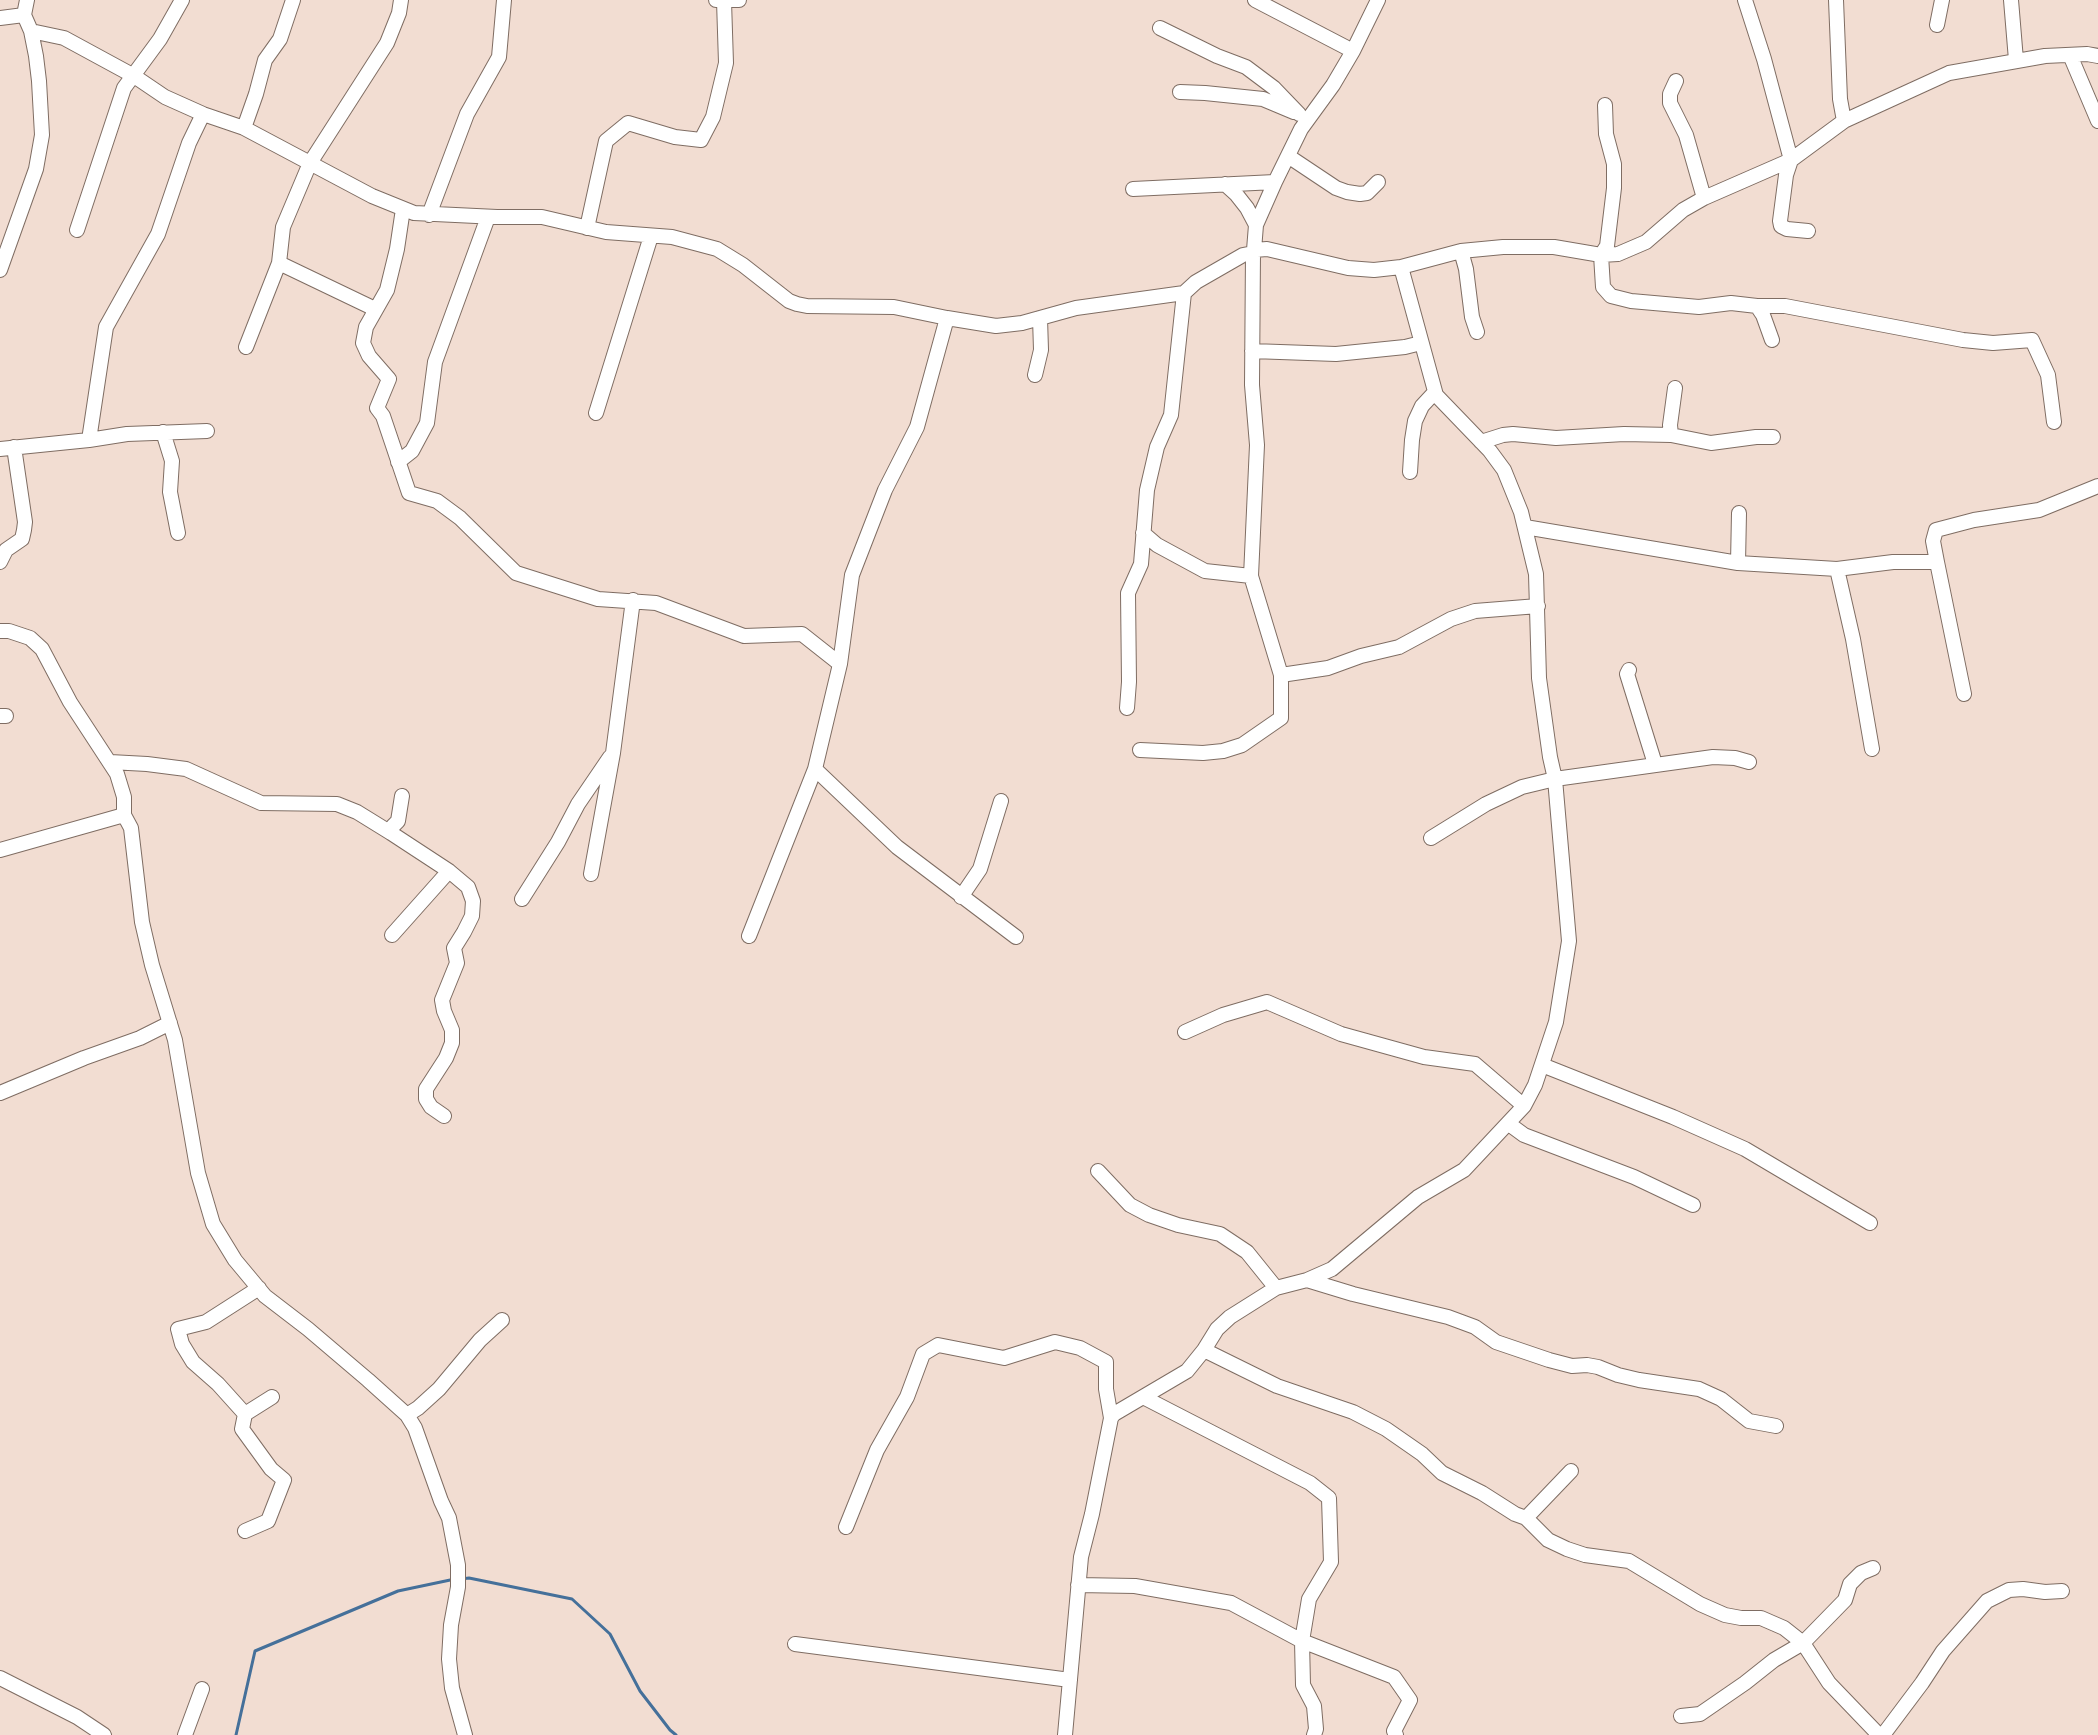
<!DOCTYPE html>
<style>
body{margin:0}
canvas{display:block;background:#f2ddd2}
</style>
<canvas width="2098" height="1735"></canvas>
<script>
const c = document.querySelector('canvas').getContext('2d');
c.lineJoin = 'round';
const shape = rows => new Path2D(rows.map(r => 'M' + r).join(''));
function trace(path, color, width, dash) { c.strokeStyle = color; c.lineWidth = width; c.lineCap = dash ? 'butt' : 'round'; c.setLineDash(dash || []); c.stroke(path); }
trace(shape([
 [461,1579,469,1578,572,1599,610,1634,640,1691,670,1730,676,1735],
 [236,1735,255,1651,398,1591,455,1579]
]), '#45709a', 3);
const minor = shape([
 [716,0,739,0],
 [1255,0,1353,51],
 [1745,0,1764,59,1791,160,1786,175,1780,221,1781,226,1787,229,1808,231],
 [1836,0,1840,99,1844,121],
 [2011,0,2016,60],
 [0,18,24,15],
 [1937,25,1942,0],
 [1160,28,1217,56,1246,67,1274,88,1299,114],
 [31,31,64,38,134,76,165,97,203,114,244,128,372,196,414,213,497,217,542,217,606,232,672,237,717,249,743,265,789,301,797,304,807,306,894,307,947,318,996,326,1022,323,1076,308,1184,293,1196,282,1243,255,1253,253,1254,250,1267,249,1348,268,1374,270,1401,267,1461,251,1503,247,1554,247,1601,255,1618,254,1646,242,1683,210,1704,198,1791,160,1844,121,1949,73,2045,56,2087,54,2098,56],
 [2070,55,2098,121],
 [1676,81,1670,94,1670,103,1686,135,1704,198],
 [1180,92,1205,93,1263,99,1294,112],
 [1605,105,1606,134,1614,164,1614,188,1607,246,1601,255,1603,287,1611,296,1631,301,1699,307,1731,303,1757,306,1763,315,1772,340],
 [244,128,256,94,265,60,280,39,293,0],
 [1288,156,1336,188,1347,192,1360,194,1367,193,1378,182],
 [1225,184,1236,194,1247,208,1256,225],
 [1133,189,1275,182],
 [403,209,397,249,387,290,366,327,363,343,369,356,389,379,377,408,383,416,409,493,437,501,460,518,516,573,598,599,656,603,744,636,802,634,840,664],
 [429,215,467,114,499,57,504,0],
 [587,228,606,141,628,123,675,137,701,140,713,117,726,63,724,1],
 [77,230,124,88,160,39,182,0],
 [1254,250,1256,225,1275,182,1301,129,1333,85,1353,51,1378,0],
 [1461,251,1466,269,1472,317,1477,332],
 [0,270,36,169,42,135,39,81,36,56,31,31,24,15,27,0],
 [1757,306,1785,306,1963,340,1993,343,2032,340,2048,375,2054,422],
 [375,309,279,263,283,227,310,163,387,43,399,13,401,0],
 [246,347,279,263],
 [1252,351,1336,354,1405,347,1421,343],
 [1035,375,1041,350,1040,318],
 [1675,388,1670,425,1671,435,1711,443,1756,437,1773,437],
 [596,413,651,236],
 [163,432,172,461,170,492,178,533],
 [89,440,106,327,158,234,189,143,203,114],
 [1481,442,1503,435,1513,434,1556,438,1624,434,1671,435],
 [0,449,89,440,127,434,207,431],
 [398,462,412,451,427,423,435,362,488,217],
 [1410,472,1412,440,1415,421,1422,406,1435,392],
 [1525,527,1738,563,1837,569,1893,562,1937,562,1964,694],
 [1143,533,1157,545,1205,571,1251,576],
 [0,562,6,550,22,539,24,530,25,522,14,447],
 [1937,562,1933,541,1936,530,1974,520,2039,510,2098,486],
 [1738,563,1739,513],
 [1837,569,1853,639,1872,749],
 [0,631,9,631,30,638,42,649,70,702,117,774,124,797,124,815,131,828,142,922,152,965,175,1040,198,1173,213,1224,235,1260,265,1296,308,1329,368,1380,407,1415,415,1428,441,1501,449,1518,458,1565,458,1587,451,1625,449,1659,452,1688,465,1735],
 [1629,670,1627,674,1655,764],
 [1281,675,1328,668,1361,656,1399,647,1451,619,1475,611,1538,606],
 [1127,708,1129,682,1128,593,1141,564,1147,490,1157,447,1171,415,1184,293],
 [0,716,6,716],
 [1140,750,1203,753,1223,751,1242,745,1281,718,1281,675,1251,576,1257,445,1252,385,1253,253],
 [110,762,147,764,186,769,261,803,337,804,357,812,391,833,393,826,398,821,402,796],
 [815,769,897,847,1016,937],
 [391,833,449,871,468,887,473,901,472,916,464,932,454,948,457,963,442,1000,444,1011,452,1030,452,1043,446,1058,426,1089,426,1099,431,1107,444,1116],
 [1431,838,1486,804,1522,787,1555,779,1713,757,1735,758,1749,762],
 [0,850,124,815],
 [591,874,613,753,633,600],
 [961,897,980,869,1001,801],
 [522,899,558,842,578,804,610,757],
 [392,935,449,871],
 [749,936,815,769,840,664,852,575,885,490,917,427,947,318],
 [1185,1032,1223,1015,1267,1002,1341,1034,1424,1057,1475,1064,1524,1106],
 [1542,1065,1673,1117,1745,1149,1870,1223],
 [0,1093,84,1058,140,1038,170,1023],
 [1509,1124,1524,1135,1634,1177,1693,1205],
 [1098,1171,1130,1205,1149,1215,1178,1225,1220,1234,1247,1252,1276,1288],
 [1307,1280,1353,1294,1448,1317,1475,1327,1496,1342,1549,1360,1572,1366,1587,1365,1598,1367,1618,1375,1639,1380,1699,1389,1721,1399,1749,1421,1776,1426],
 [259,1288,206,1322,178,1329,182,1344,193,1362,218,1384,245,1414,272,1397],
 [1204,1350,1277,1386,1353,1412,1386,1429,1422,1454,1442,1473,1482,1493,1515,1514,1526,1518,1548,1540,1567,1549,1585,1555,1629,1561,1700,1604,1725,1615,1741,1618,1761,1618,1784,1628,1803,1643,1829,1683,1879,1735],
 [1143,1397,1310,1483,1329,1498,1331,1562,1309,1599,1302,1641,1303,1685,1314,1706,1316,1729,1314,1735],
 [407,1415,418,1408,439,1389,480,1340,502,1320],
 [1526,1518,1571,1471],
 [846,1527,877,1450,907,1397,923,1354,938,1345,1004,1358,1055,1342,1080,1348,1106,1362,1106,1389,1111,1418],
 [245,1531,268,1521,284,1480,271,1469,242,1429,245,1414],
 [1078,1585,1135,1586,1231,1603,1302,1641,1394,1677,1410,1700,1394,1731,1396,1735],
 [795,1644,1070,1680],
 [0,1678,77,1717,104,1735],
 [1681,1716,1700,1714,1745,1683,1774,1660,1803,1643,1845,1600,1850,1584,1861,1573,1873,1568],
 [185,1735,202,1689],
 [1065,1735,1081,1557,1092,1514,1111,1418,1114,1414,1187,1371,1204,1350,1217,1329,1230,1317,1276,1288,1307,1280,1332,1269,1418,1197,1464,1170,1524,1106,1535,1085,1556,1022,1569,941,1555,779,1550,757,1539,678,1536,574,1521,512,1504,470,1490,451,1436,395,1401,267],
 [1883,1735,1922,1683,1943,1651,1987,1601,2009,1590,2023,1589,2045,1592,2062,1591]
]);
trace(minor, '#7f6d63', 16);
trace(minor, '#fff', 14);
</script>
